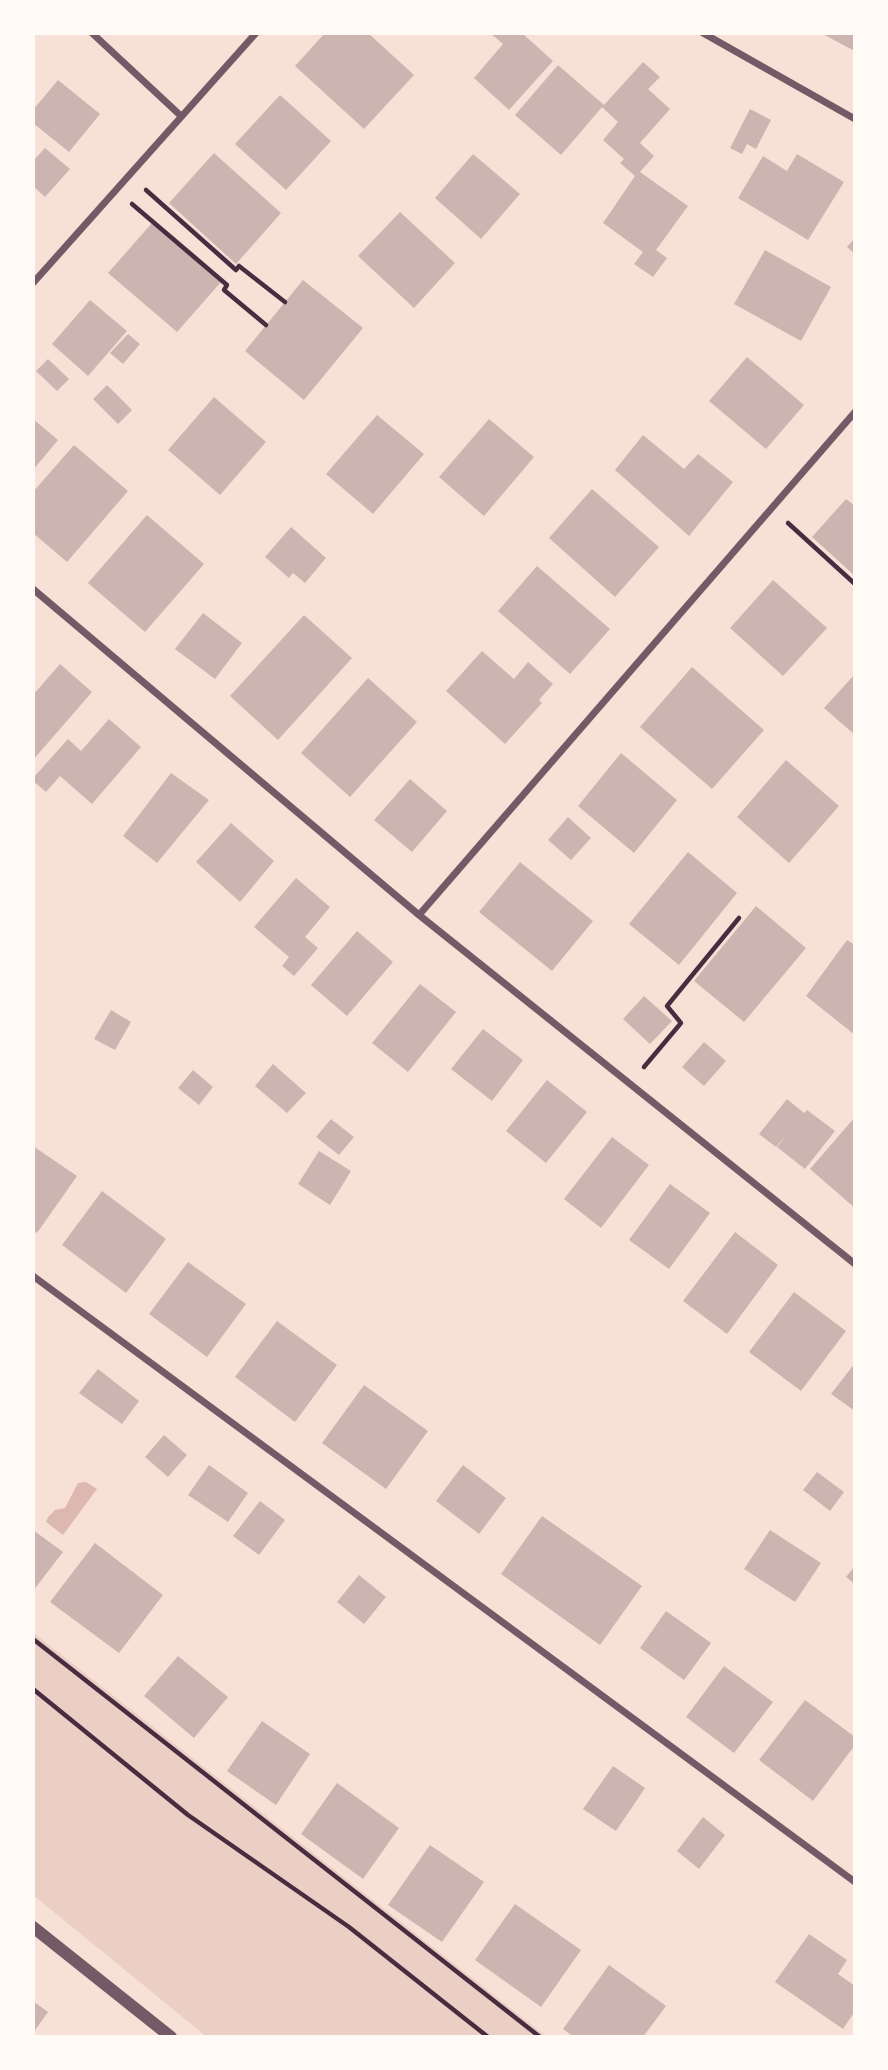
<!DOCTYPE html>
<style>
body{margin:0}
#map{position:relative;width:888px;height:2070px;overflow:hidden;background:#f7e1d7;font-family:"Varela Round",sans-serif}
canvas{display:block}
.frame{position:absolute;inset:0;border:35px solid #fffaf5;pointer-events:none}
</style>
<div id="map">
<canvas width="888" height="2070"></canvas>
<div class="frame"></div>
</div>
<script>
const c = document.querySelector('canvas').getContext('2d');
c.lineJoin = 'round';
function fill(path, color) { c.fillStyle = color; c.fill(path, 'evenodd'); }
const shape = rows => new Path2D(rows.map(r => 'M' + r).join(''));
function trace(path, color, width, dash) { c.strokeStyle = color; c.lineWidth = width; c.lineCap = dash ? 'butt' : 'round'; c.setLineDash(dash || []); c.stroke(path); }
fill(shape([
 [33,1632,40,1638,547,2037,207,2037,33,1895]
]), '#ebcfc5');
fill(shape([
 [86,1482,97,1489,63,1535,46,1522,48,1517,55,1510,65,1508,78,1483]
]), '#dcb8b0');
fill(shape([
 [325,33,368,33,414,75,364,129,295,66],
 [490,33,522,33,553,61,509,110,474,78,503,44],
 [821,33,855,33,855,51,847,47],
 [643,62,660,77,648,89,670,109,640,143,654,156,640,172,688,206,656,250,667,258,653,277,634,264,643,252,603,223,635,176,620,163,624,159,603,140,618,122,602,107,561,155,515,115,558,65,604,105],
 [58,80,100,114,69,152,33,123,33,110],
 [280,95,331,141,286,190,235,144],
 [750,109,771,120,756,149,747,144,742,154,730,148],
 [45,148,70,169,45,197,33,186,33,161],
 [214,153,281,213,236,264,169,203],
 [473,154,520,194,481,239,435,198],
 [797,154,844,182,808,240,738,198,763,156,787,171],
 [400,212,455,263,414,308,358,256],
 [152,223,221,282,177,332,108,273],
 [855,238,855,254,847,247],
 [765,250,831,287,801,341,734,304],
 [303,280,363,328,304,400,245,351],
 [90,300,127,331,88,376,52,344],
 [128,334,140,344,123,364,110,353],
 [747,357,804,405,766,449,709,401],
 [48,359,69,379,57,391,36,371],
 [107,385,132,410,118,424,93,399],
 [214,397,266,442,220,495,168,450],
 [377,415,424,454,373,514,326,474],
 [33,419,58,440,33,470],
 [489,419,534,457,484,516,439,477],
 [643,435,684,469,698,454,733,482,689,536,615,470],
 [74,445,128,491,67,562,33,533,33,492],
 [592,489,659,547,615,597,549,538],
 [846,499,855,506,855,576,812,537],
 [147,515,204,564,145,632,88,583],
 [291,527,326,558,305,583,293,573,289,578,265,557],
 [537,566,610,629,570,674,498,611],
 [773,580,827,628,783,676,730,628],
 [203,613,242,643,215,679,175,649],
 [304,615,352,658,278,740,230,696],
 [482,651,514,679,528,662,553,684,539,700,542,703,505,744,446,691],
 [60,664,92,692,33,760,33,695],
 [692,667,764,730,712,789,640,727],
 [855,674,855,735,824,708],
 [368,678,417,722,350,797,301,753],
 [109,719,141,747,92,804,60,776,46,792,33,781,33,778,68,739,81,751],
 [621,753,677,800,634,853,578,806],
 [786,760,839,806,789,863,737,817],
 [171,773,209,800,157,863,123,836],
 [410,779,447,811,412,852,374,820],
 [568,817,591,838,571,860,548,840],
 [231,823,274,861,240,902,196,862],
 [688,852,737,893,679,965,629,924],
 [520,862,593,921,552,971,479,912],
 [296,878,330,907,305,937,318,948,294,976,282,966,289,957,254,927],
 [756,906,806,948,744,1022,694,981],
 [357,931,393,962,347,1016,311,985],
 [847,940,855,945,855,1035,806,996],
 [420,984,456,1012,408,1072,372,1043],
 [644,996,672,1021,650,1044,623,1019],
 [111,1010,131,1022,115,1050,94,1039],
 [483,1029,523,1060,492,1101,451,1069],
 [704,1042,726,1061,704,1086,682,1067],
 [273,1064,306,1093,287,1113,255,1086],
 [193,1070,213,1087,199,1105,178,1088],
 [547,1080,587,1112,546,1163,506,1131],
 [787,1099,804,1113,807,1110,835,1131,805,1169,777,1147,786,1135,776,1147,759,1134],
 [855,1117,855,1208,810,1169],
 [331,1119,354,1137,339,1155,316,1137],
 [612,1137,649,1165,601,1228,564,1199],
 [33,1146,77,1176,37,1233,33,1230],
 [319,1151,351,1171,330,1205,298,1184],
 [670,1184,710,1213,669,1269,629,1240],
 [102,1191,166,1239,126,1293,62,1245],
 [735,1232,778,1265,727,1334,683,1301],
 [188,1262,246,1304,207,1357,149,1314],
 [794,1292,846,1331,801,1391,749,1352],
 [277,1321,337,1365,295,1422,235,1377],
 [855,1363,855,1411,831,1394],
 [98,1369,139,1401,122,1424,79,1393],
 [364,1385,428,1431,386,1489,322,1443],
 [164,1435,187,1455,168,1477,145,1457],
 [209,1465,248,1493,228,1522,188,1495],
 [463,1465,506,1498,479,1534,436,1501],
 [817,1472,844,1492,830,1511,803,1490],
 [260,1501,285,1520,259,1555,233,1536],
 [542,1516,642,1586,600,1645,501,1574],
 [33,1530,63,1552,33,1591],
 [770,1530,821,1563,795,1602,744,1569],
 [95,1543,163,1595,119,1653,50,1602],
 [855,1566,855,1584,846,1577],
 [359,1575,386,1597,364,1624,337,1602],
 [666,1611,711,1643,684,1680,640,1648],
 [178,1656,228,1697,194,1738,144,1696],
 [724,1666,773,1702,734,1753,686,1717],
 [805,1700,855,1737,855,1745,813,1801,759,1760],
 [262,1721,310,1754,276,1805,227,1771],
 [613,1766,645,1788,616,1831,583,1809],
 [337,1783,399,1828,363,1879,301,1834],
 [703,1817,725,1835,699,1869,677,1851],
 [430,1845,484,1882,442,1942,388,1905],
 [515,1904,581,1950,541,2007,475,1960],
 [809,1934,847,1960,838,1974,855,1986,855,2011,843,2029,775,1982],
 [609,1965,666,2006,643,2037,574,2037,563,2029],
 [33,2001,48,2012,33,2033]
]), '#ccb4b1');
trace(shape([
 [146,190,236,270,239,266,285,302],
 [132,204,227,285,224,290,266,325],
 [788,523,855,584],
 [644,1067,681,1023,667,1006,739,918],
 [33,1639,540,2037],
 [33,1689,188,1815,349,1927,488,2037]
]), '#4a2c40', 4.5);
trace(shape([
 [92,33,181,116],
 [703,33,855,119],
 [33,283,256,33],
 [33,589,419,915,855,1264],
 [419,915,855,412],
 [33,1276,855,1882]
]), '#755966', 7);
trace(shape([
 [33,1927,171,2037]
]), '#755966', 12);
</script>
